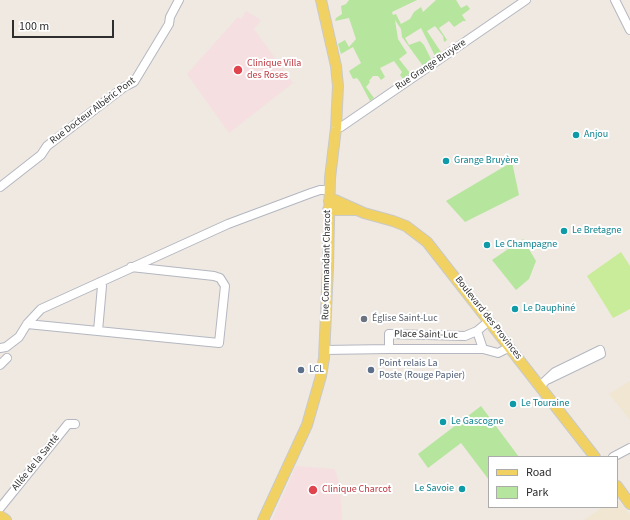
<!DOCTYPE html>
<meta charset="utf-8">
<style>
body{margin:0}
#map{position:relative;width:630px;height:520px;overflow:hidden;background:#efe9e1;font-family:"Source Sans 3",sans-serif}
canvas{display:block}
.legend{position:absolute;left:488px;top:456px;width:130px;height:52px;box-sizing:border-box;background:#fff;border:1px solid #ababab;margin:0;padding:5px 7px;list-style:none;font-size:12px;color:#2e2e2e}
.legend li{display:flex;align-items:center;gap:8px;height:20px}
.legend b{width:20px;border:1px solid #ababab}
.scale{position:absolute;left:12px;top:20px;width:102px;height:18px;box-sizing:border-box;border:2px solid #2e2e2e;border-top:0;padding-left:5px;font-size:12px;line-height:14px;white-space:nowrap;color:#2e2e2e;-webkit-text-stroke:3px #fff;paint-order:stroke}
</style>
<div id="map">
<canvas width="630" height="520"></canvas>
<ul class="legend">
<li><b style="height:5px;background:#f2d163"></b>Road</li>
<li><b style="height:11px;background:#b6e59e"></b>Park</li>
</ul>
<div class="scale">100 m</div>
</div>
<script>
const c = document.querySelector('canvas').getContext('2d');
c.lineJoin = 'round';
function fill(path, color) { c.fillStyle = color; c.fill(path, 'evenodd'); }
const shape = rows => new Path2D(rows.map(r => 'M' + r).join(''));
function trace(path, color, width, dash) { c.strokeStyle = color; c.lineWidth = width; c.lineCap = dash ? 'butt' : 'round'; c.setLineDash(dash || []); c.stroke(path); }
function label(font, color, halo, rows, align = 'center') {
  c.font = font + ' "Source Sans 3",sans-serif'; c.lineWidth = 4; c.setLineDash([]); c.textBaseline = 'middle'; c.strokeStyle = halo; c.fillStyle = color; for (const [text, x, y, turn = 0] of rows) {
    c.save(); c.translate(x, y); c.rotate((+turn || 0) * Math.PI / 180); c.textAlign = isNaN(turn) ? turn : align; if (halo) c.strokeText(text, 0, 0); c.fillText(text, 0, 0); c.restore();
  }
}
fill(shape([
 [630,381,630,420,609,394],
 [617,501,620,502,630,515,630,520,584,520,603,507,617,507]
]), '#f0e6d1');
fill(shape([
 [246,11,261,20,254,29,293,83,229,133,187,74,238,17,241,19],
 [296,466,335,469,340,487,342,520,272,520]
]), '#f5dfe0');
fill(shape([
 [349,0,417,0,392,12,393,15,396,14,401,24,410,19,414,12,421,7,423,12,436,0,456,0,461,8,467,5,470,9,462,15,466,21,463,21,454,27,449,21,439,28,447,40,444,42,443,36,435,26,427,31,441,52,435,56,421,28,405,38,409,45,420,41,424,45,431,59,423,66,402,37,401,29,395,20,398,39,407,53,399,59,410,73,403,79,400,75,402,72,394,61,380,68,385,77,381,80,378,76,373,76,369,81,370,82,366,87,374,98,370,101,360,82,357,78,353,79,349,71,361,63,353,47,341,54,338,44,345,40,349,47,356,39,349,18,335,21,336,18,342,14,341,6,346,4],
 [512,162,519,195,465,222,446,201],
 [523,239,536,261,529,279,516,290,492,260],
 [481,406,519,457,489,457,489,480,461,443,428,468,418,454]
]), '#b6e59e');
fill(shape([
 [621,252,630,266,630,309,613,318,587,276]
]), '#c9ec9a');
const minor = shape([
 [615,0,630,30],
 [336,128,341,127,526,0],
 [0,187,41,155,47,146,124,87,134,82,169,24,170,17,179,0],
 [489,321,477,331,483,349,498,353,510,347],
 [27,324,219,343,225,286,220,278,214,276,131,267],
 [98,331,102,286,100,282],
 [477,331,465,336,389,334,389,349,483,349],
 [0,348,6,347,19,337,27,324,41,309,228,224,311,193,320,190,329,190],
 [324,350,389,349],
 [0,365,7,358],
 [540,386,555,372,600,350,601,354,549,379],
 [613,457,630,448],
 [0,508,68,424,75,424]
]);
const major = shape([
 [329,201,335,200,364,213,393,221,406,226,427,242,595,457],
 [328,210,355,210],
 [617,486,630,504],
 [0,516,6,520],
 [263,520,307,425,321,376,324,358,328,267,330,178,336,128,338,86,336,66,321,0]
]);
trace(minor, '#b4b7c1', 10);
trace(major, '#c9c9c9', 12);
trace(minor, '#fff', 8);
trace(major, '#f2d163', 10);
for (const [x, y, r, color] of [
 [238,70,5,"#e0444e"],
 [576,135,4,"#0f9aa8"],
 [446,161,4,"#0f9aa8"],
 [564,231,4,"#0f9aa8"],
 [487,245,4,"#0f9aa8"],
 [515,309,4,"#0f9aa8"],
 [364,319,4,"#6b7280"],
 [301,370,4,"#5c6f8a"],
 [371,370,4,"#5c6f8a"],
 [513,404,4,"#0f9aa8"],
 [443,422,4,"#0f9aa8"],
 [462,489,4,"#0f9aa8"],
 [313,490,5,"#e0444e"]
]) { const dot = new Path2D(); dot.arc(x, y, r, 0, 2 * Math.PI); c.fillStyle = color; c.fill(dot); trace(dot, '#fff', 1.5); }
label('10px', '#be3a42', '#fff', [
 ["Clinique Villa",247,64],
 ["des Roses",247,76],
 ["Clinique Charcot",322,490]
], 'left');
label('10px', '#2e2e2e', '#fff', [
 ["Rue Grange Bruyère",431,65,-34],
 ["Rue Docteur Albéric Pont",93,111,-37],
 ["Rue Commandant Charcot",327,265,-89],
 ["Boulevard des Provinces",488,318,52],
 ["Place Saint-Luc",426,335,1],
 ["Allée de la Santé",36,463,-51]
]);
label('10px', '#0d838f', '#fff', [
 ["Anjou",584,135],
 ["Grange Bruyère",454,161],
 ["Le Bretagne",572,231],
 ["Le Champagne",495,245],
 ["Le Dauphiné",523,309],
 ["Le Touraine",521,404],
 ["Le Gascogne",451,422],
 ["Le Savoie",454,489,"right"]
], 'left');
label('10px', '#5b616d', '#fff', [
 ["Église Saint-Luc",372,319]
], 'left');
label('10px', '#4e5e75', '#fff', [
 ["Point relais La",379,364],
 ["Poste (Rouge Papier)",379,376],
 ["LCL",309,370]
], 'left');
</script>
